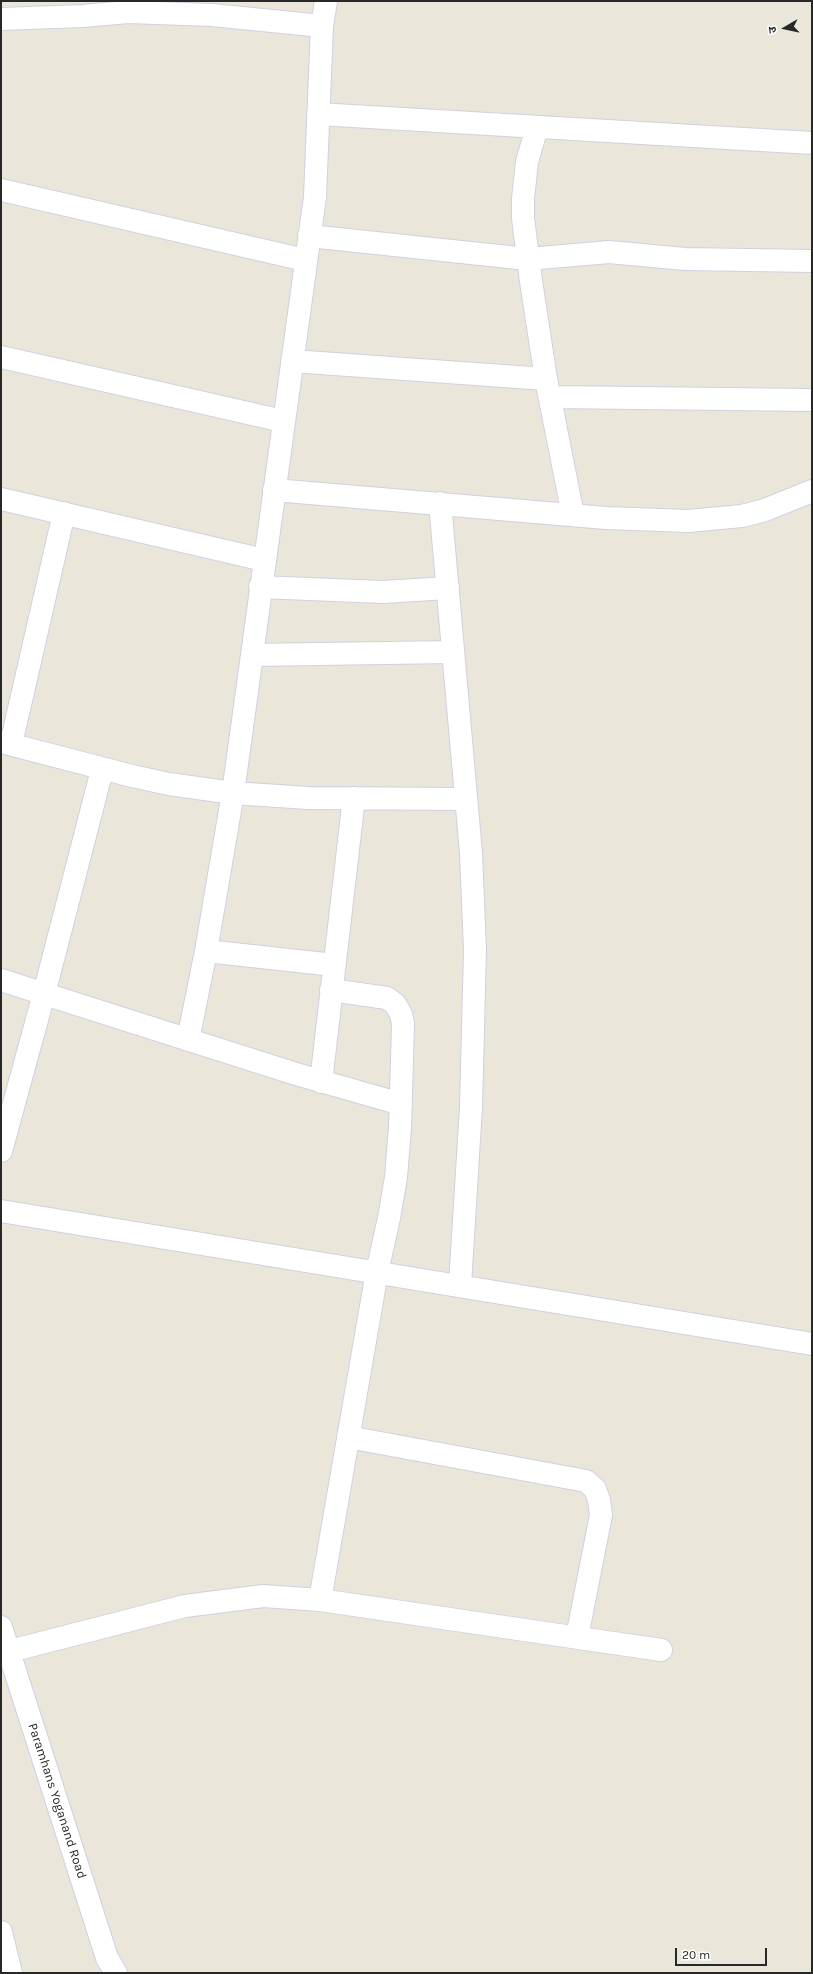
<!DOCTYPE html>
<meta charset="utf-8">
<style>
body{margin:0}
#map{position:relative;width:813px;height:1974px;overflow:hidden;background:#eae7da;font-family:Karla,"Noto Sans Devanagari",sans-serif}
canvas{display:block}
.frame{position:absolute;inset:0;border:2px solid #282828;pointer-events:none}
.north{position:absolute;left:765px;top:8px;width:40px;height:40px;-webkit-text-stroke:3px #fff;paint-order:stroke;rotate:261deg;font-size:11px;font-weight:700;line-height:16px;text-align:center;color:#282828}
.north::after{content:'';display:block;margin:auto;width:14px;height:18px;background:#282828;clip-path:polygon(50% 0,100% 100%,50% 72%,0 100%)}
.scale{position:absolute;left:675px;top:1948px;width:92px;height:18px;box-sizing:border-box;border:2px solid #282828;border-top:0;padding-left:5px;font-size:12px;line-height:14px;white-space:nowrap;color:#282828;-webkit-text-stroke:3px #fff;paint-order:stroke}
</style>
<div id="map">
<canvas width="813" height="1974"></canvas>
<div class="frame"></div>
<div class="north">उ</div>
<div class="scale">20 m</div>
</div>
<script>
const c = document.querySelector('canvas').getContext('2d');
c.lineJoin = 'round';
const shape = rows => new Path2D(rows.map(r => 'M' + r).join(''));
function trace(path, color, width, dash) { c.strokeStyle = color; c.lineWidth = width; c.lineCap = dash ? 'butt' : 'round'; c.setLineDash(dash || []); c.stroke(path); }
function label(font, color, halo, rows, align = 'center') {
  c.font = font + ' Karla,sans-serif'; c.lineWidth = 4; c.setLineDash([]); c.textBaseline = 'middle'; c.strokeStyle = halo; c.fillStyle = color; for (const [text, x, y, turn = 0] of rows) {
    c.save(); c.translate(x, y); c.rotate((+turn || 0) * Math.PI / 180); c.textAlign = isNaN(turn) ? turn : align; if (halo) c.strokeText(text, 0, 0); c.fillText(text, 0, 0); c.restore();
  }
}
const street = shape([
 [1,19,83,16,128,12,212,15,322,26],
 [318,114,812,143],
 [537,127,527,162,523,199,523,218,531,281,546,379,573,515],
 [1,190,305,260],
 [309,236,528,259,609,252,685,259,812,261],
 [1,357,283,421],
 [292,361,546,379],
 [551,397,812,400],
 [274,490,606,518,688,521,742,516,765,510,812,491],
 [1,499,264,560],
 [440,503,471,853,475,950,471,1107,460,1285],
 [260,587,383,592,448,588],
 [252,655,453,652],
 [1,742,132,776,169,784,233,793,308,798,466,799],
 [11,744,64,513],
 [206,951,334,965],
 [1,980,296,1074,401,1104],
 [188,1040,206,951,233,793,315,197,322,26,326,1],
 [321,1082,354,798],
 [1,1151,44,994,102,770],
 [1,1211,812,1344],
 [348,1437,586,1481,595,1489,599,1500,601,1515,577,1637],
 [320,1600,377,1272,389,1218,396,1177,400,1128,403,1024,401,1014,395,1004,387,998,331,990],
 [1,1627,107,1958,116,1973],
 [10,1651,185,1606,263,1596,320,1600,661,1650],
 [1,1932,11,1973]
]);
trace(street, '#d0d0e0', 24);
trace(street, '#fff', 22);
label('13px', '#282828', '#fff', [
 ["Paramhans Yoganand Road",57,1801,72]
]);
</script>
